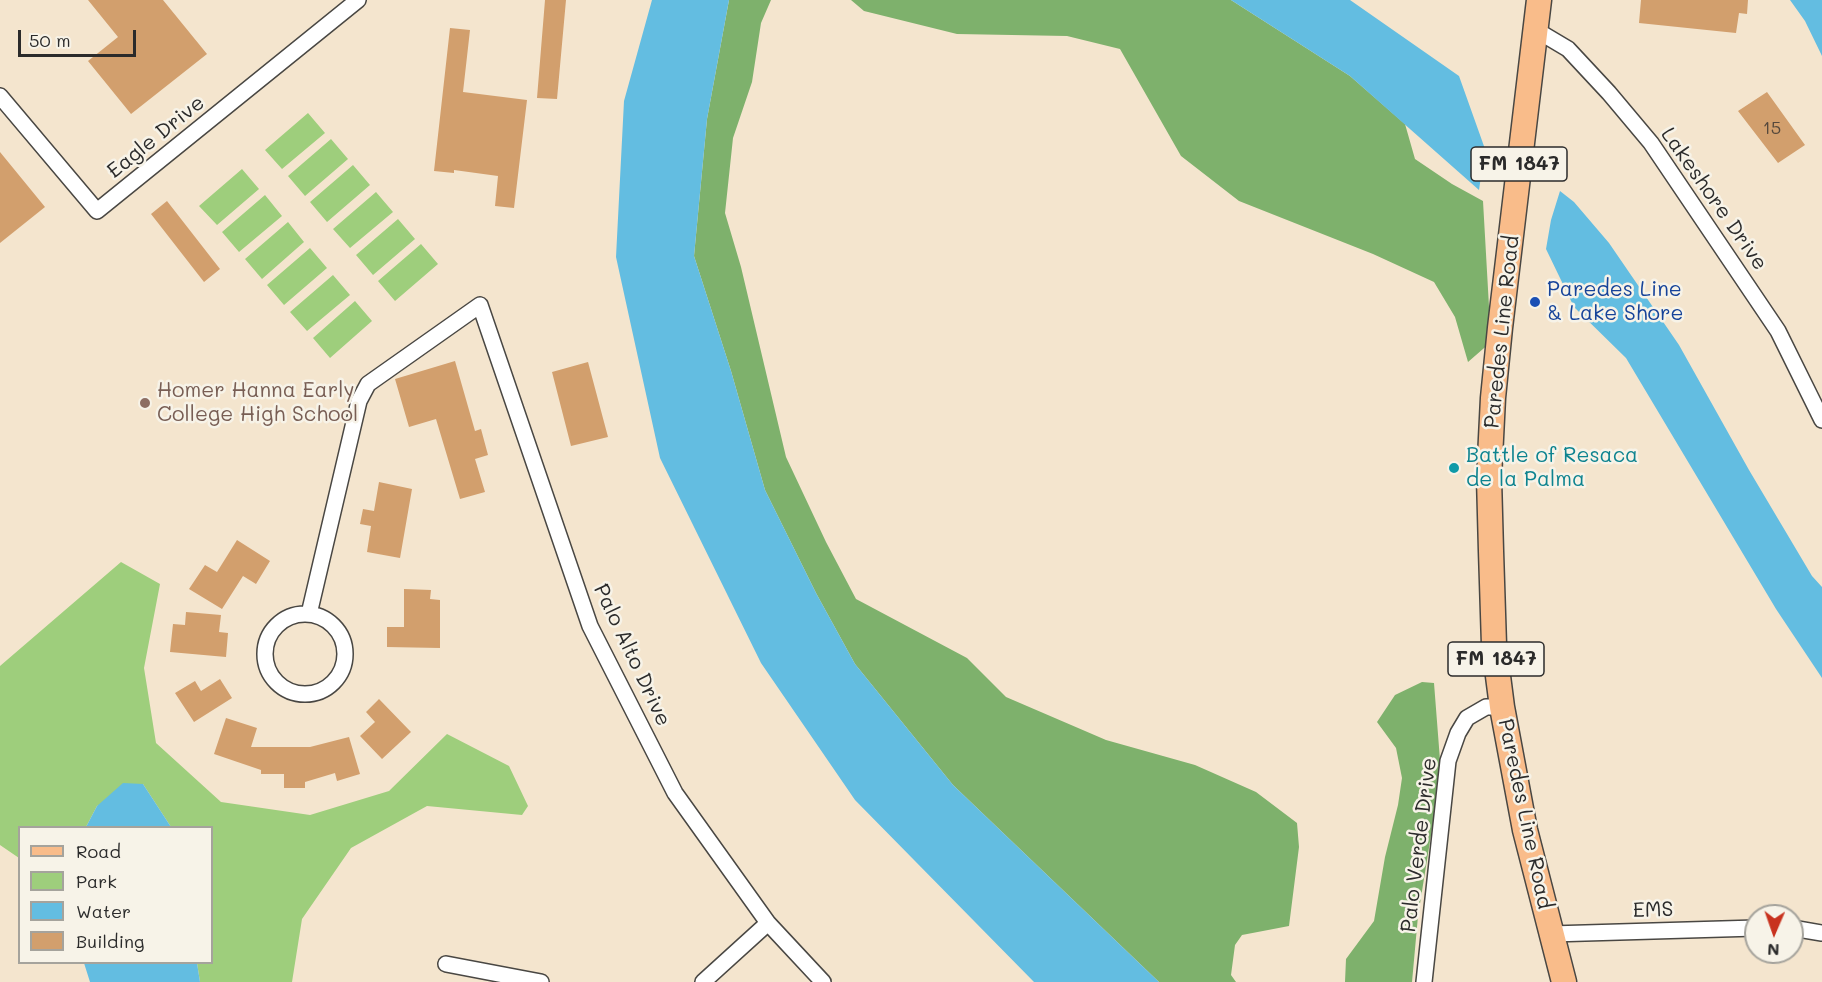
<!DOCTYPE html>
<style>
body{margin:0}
#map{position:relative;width:1822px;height:982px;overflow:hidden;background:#f4e5ce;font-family:Mali,sans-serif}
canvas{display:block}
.legend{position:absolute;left:18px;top:826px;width:195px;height:138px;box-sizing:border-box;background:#f7f3e8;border:2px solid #a5a39c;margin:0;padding:8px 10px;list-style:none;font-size:18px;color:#2b2b2b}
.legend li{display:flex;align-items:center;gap:12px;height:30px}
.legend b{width:30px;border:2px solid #a5a39c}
.north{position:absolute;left:1744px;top:904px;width:60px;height:60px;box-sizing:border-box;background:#f7f3e8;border:2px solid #a5a39c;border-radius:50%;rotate:182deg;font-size:16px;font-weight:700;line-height:24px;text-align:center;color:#2b2b2b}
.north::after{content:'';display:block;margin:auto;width:21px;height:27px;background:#c8321e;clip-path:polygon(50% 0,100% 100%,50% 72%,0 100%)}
.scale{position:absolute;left:18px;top:30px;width:118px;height:27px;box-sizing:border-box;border:3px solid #2b2b2b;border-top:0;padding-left:8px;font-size:18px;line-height:21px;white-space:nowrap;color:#2b2b2b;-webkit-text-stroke:4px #f7f3e8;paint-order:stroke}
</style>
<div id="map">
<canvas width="1822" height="982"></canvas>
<ul class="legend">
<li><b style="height:8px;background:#f9bc8a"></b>Road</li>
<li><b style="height:16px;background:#9ece7c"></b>Park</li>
<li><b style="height:16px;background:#63bde1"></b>Water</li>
<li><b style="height:16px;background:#d29f6d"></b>Building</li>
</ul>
<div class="north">N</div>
<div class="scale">50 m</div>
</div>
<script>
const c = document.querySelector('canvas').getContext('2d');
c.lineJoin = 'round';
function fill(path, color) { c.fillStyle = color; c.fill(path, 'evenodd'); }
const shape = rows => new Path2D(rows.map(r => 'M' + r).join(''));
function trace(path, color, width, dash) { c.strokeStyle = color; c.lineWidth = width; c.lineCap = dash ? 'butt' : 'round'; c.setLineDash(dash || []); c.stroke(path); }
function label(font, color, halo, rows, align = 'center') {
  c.font = font + ' Mali,sans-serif'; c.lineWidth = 5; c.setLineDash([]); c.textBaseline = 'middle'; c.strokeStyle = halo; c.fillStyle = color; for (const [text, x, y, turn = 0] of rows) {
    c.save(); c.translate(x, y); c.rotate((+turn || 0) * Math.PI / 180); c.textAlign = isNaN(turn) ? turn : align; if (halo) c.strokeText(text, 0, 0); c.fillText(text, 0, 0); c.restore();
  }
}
fill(shape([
 [308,113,325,133,282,169,265,150],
 [331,139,348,159,305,196,288,176],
 [353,165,370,185,327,222,310,202],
 [242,169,259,189,217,225,199,206],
 [376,192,393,212,350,248,333,229],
 [265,195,282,216,239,252,222,232],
 [398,219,415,239,373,275,356,255],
 [288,222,304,242,262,279,245,259],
 [421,244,438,264,395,301,378,281],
 [310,248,327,268,284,305,267,285],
 [333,275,350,295,307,331,290,312],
 [355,301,372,321,330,358,313,338],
 [121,562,160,584,144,668,156,743,221,802,310,815,389,791,447,734,509,766,528,806,522,815,427,806,351,848,302,919,292,982,200,982,197,963,212,962,212,828,171,827,143,784,97,806,86,827,20,828,19,858,0,845,0,666]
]), '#9ece7c');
fill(shape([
 [729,0,771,0,761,23,752,82,733,138,725,213,741,267,786,457,826,542,856,599,967,658,1006,697,1106,740,1195,765,1256,792,1297,823,1299,847,1289,926,1242,935,1235,945,1231,975,1236,982,1159,982,953,785,855,664,816,593,765,490,731,371,694,256,707,119],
 [851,0,1231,0,1350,76,1405,124,1415,159,1452,184,1483,201,1491,342,1468,362,1455,317,1434,282,1373,254,1239,201,1181,156,1120,49,1067,36,957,34,864,11],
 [1422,682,1434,683,1441,773,1418,916,1412,982,1345,982,1346,959,1374,921,1385,857,1398,805,1402,778,1396,748,1377,722,1395,695]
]), '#7eb16c');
fill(shape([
 [652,0,729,0,707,119,694,256,731,371,765,490,816,593,855,664,953,785,1159,982,1034,982,855,800,761,663,660,458,616,257,624,101],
 [1231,0,1350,0,1459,76,1485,149,1479,190,1350,76],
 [1790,0,1822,0,1822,56,1805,21],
 [1560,191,1574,202,1609,243,1679,345,1749,470,1812,576,1822,587,1822,678,1776,609,1626,358,1574,307,1546,249,1551,220],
 [123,783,143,784,171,827,86,827,97,806],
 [84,963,197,963,200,982,90,982]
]), '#63bde1');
fill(shape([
 [88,0,163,0,207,54,131,114,88,61,118,37],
 [545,0,566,0,557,99,537,98],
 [1641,0,1748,0,1747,14,1739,13,1736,33,1639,23],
 [450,28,470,30,463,92,527,100,514,208,495,206,498,176,454,170,454,173,434,171],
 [1767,92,1805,145,1778,163,1738,111],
 [0,152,45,207,0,243],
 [167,201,220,269,204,282,151,214],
 [455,361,475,431,481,429,488,455,475,459,485,492,460,499,436,419,409,427,395,379],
 [588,362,608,437,571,446,552,372],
 [379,482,412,489,400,558,367,552,371,526,360,524,363,509,374,511],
 [237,540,270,561,256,584,243,576,222,609,189,589,205,565,217,572],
 [404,589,431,590,430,599,440,600,440,648,387,647,387,627,404,627],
 [186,612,221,615,219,632,228,633,226,657,170,652,173,624,185,625],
 [220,679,232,698,194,722,175,693,195,681,201,691],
 [379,699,411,732,382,759,360,736,375,722,366,712],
 [226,718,257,728,251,747,310,747,349,737,360,774,337,781,335,773,305,782,305,788,284,788,284,774,261,774,261,770,214,754]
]), '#d29f6d');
const street = shape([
 [1536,30,1568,49,1609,93,1651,143,1778,331,1822,420],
 [0,96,97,211,358,0],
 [309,614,359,401,368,384,480,305,590,626,675,793,768,923,823,982],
 '265 654a40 40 0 1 1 80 0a40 40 0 1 1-80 0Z',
 [1792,928,1822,933],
 [1551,934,1756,928],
 [446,964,541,982],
 [703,982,768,923],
 [1424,982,1448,761,1458,733,1467,718,1486,707,1502,707]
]);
const primary = shape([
 [1539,0,1500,328,1493,398,1489,478,1491,551,1494,645,1502,707,1525,830,1564,982]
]);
trace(street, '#494743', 18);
trace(primary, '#494743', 27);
trace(street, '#fff', 15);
trace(primary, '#f9bc8a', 24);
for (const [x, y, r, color] of [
 [1535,302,6,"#1a4fb4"],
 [145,403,6,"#8d6e63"],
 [1454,468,6,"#0f9aa8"]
]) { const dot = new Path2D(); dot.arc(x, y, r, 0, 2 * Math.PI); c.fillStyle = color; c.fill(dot); trace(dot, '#f7f3e8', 2); }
label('18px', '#55483c', null, [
 ["15",1772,128]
]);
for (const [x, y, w] of [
 [1519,164,96],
 [1496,659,96]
]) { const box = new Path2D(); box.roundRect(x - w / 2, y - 17, w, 34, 4.5); c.fillStyle = '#f7f3e8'; c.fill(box); trace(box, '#2b2b2b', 1.5); }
label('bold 20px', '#2b2b2b', null, [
 ["FM 1847",1519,164],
 ["FM 1847",1496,659]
]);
label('21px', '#2b2b2b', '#f7f3e8', [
 ["Eagle Drive",156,137,-39],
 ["Lakeshore Drive",1714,199,55],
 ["Paredes Line Road",1502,332,-84],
 ["Palo Alto Drive",632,655,65],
 ["Paredes Line Road",1525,814,78],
 ["Palo Verde Drive",1419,845,-83],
 ["EMS",1653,910,-2]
]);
label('21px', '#164399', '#f7f3e8', [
 ["Paredes Line",1547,290],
 ["& Lake Shore",1547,314]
], 'left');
label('21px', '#785e54', '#f7f3e8', [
 ["Homer Hanna Early",157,391],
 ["College High School",157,415]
], 'left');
label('21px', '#0d838f', '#f7f3e8', [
 ["Battle of Resaca",1466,456],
 ["de la Palma",1466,480]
], 'left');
</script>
